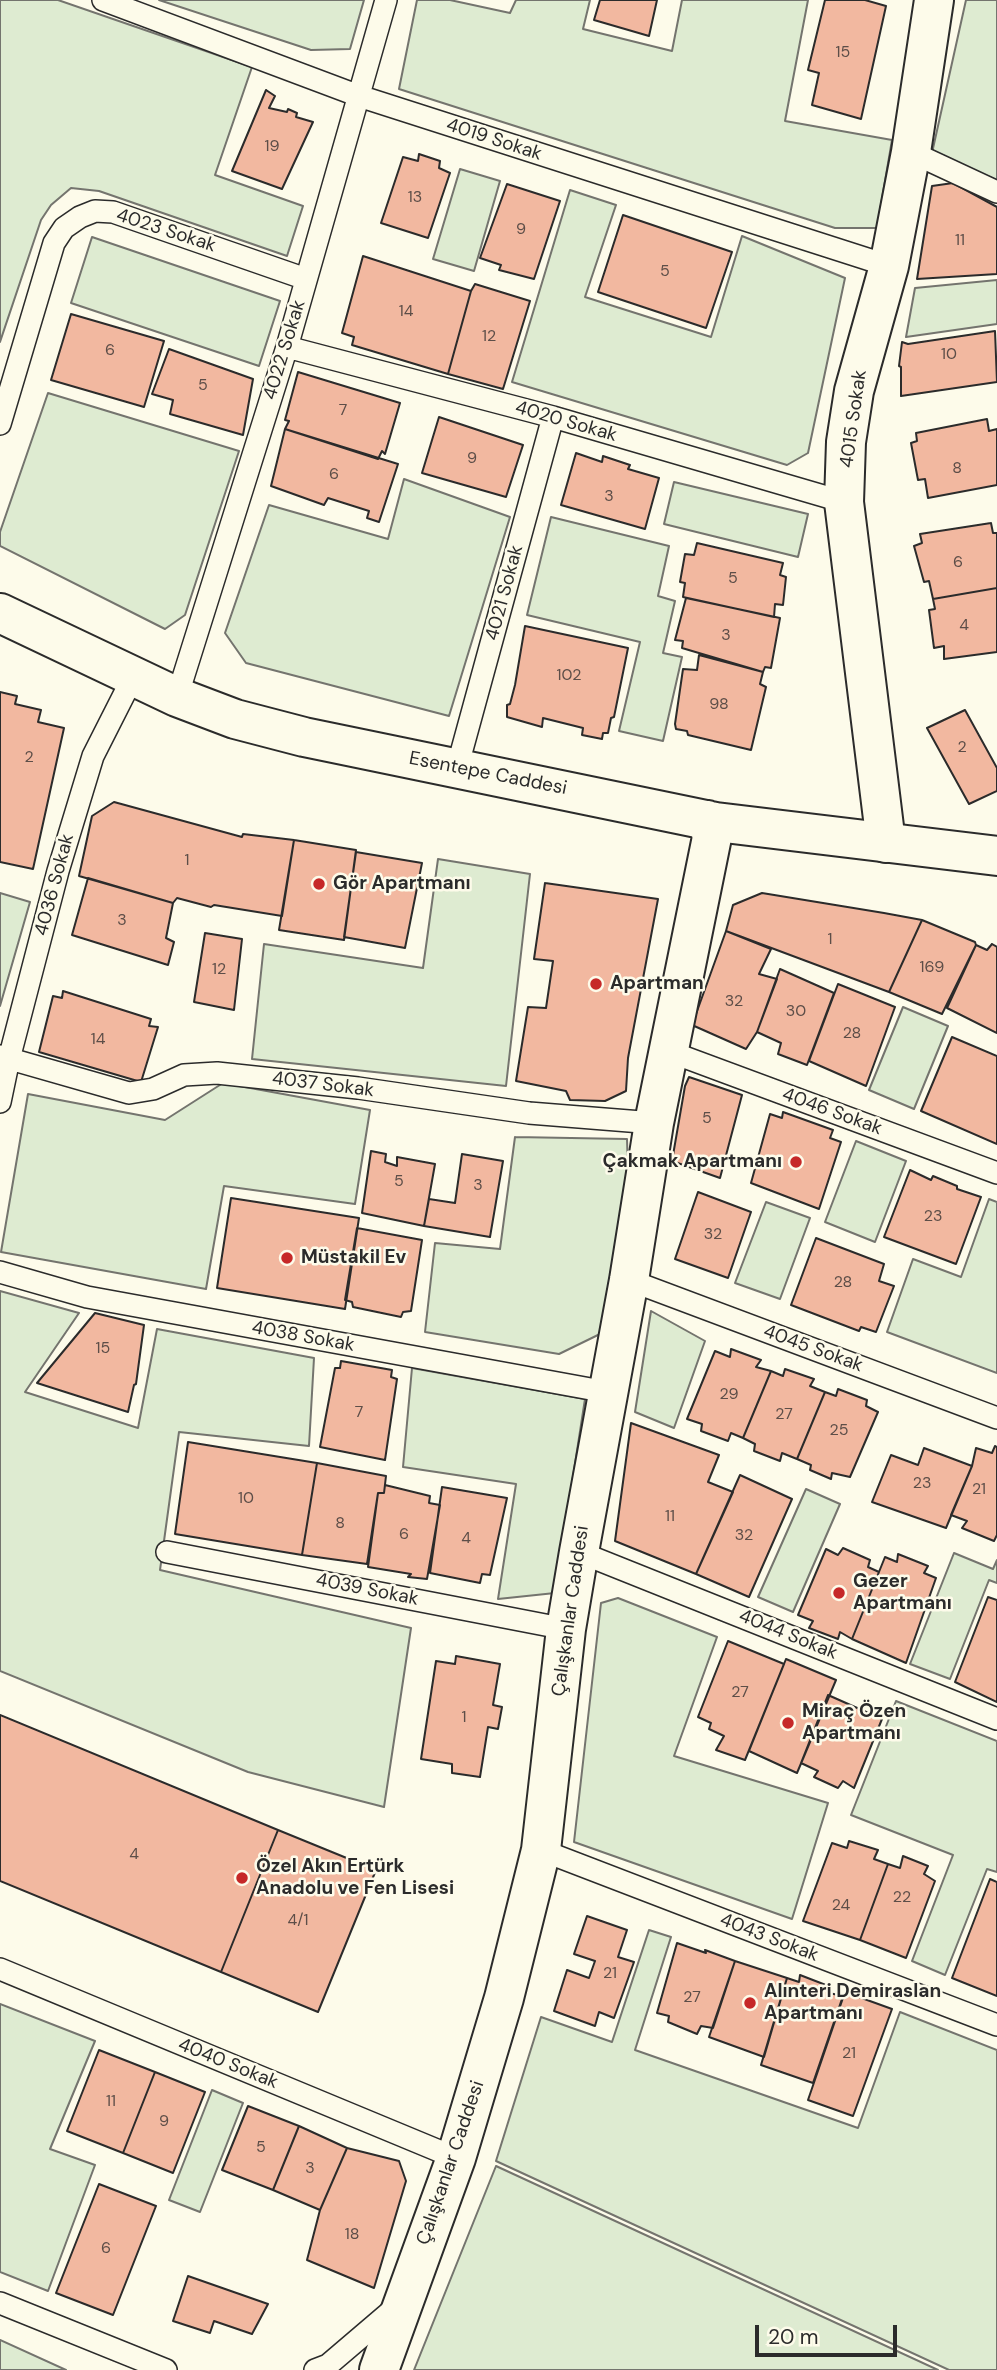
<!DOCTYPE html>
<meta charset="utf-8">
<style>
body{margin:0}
#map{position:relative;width:997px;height:2370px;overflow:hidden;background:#fdfbea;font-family:"DM Sans",sans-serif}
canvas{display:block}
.scale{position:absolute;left:755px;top:2325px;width:142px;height:32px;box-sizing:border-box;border:4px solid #2b2b2b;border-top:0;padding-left:9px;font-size:21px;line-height:24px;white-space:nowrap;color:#2b2b2b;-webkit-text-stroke:5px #fdfbea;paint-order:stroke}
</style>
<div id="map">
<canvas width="997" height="2370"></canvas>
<div class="scale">20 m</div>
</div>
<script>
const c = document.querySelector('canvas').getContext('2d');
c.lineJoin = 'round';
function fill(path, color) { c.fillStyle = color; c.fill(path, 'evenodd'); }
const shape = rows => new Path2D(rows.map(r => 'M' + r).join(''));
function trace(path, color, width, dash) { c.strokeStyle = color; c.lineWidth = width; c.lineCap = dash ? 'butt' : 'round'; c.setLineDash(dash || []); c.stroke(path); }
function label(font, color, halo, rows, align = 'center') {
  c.font = font + ' "DM Sans",sans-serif'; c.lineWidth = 5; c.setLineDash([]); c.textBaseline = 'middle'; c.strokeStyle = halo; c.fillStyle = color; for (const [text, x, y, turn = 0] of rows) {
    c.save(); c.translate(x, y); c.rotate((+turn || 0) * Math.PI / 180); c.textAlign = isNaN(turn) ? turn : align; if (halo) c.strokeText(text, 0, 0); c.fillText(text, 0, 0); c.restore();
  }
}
const green = shape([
 [0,0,58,0,252,67,215,175,303,206,287,256,99,191,71,188,51,205,41,220,0,342,0,0],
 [159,0,364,0,350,49,311,50,159,0],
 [417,0,450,0,510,13,516,0,590,0,583,29,672,51,682,0,808,0,785,121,892,140,877,228,835,228,399,89,417,0],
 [966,0,997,0,997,180,932,153,966,0],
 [460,169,500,181,474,271,433,259,460,169],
 [570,190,616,205,585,297,711,337,742,236,845,278,808,453,787,465,512,382,570,190],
 [92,237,280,301,259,366,71,303,92,237],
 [997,280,997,324,906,337,915,288,997,280],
 [48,393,239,451,185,615,165,629,0,546,0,532,48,393],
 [404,479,510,517,449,716,246,663,225,633,269,505,388,539,404,479],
 [674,482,808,514,798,557,664,524,674,482],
 [551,517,669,546,658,596,675,601,663,653,682,657,663,741,619,731,640,642,527,615,551,517],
 [438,859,530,874,506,1086,252,1059,264,944,423,968,438,859],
 [0,893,30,902,0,1006,0,893],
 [903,1007,948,1026,914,1109,869,1090,903,1007],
 [223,1083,370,1110,355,1204,224,1186,206,1289,1,1252,28,1094,165,1120,223,1083],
 [515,1137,627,1139,628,1172,600,1334,559,1354,425,1332,435,1243,500,1249,515,1137],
 [856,1141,906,1161,875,1242,825,1222,856,1141],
 [989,1199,997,1202,997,1373,887,1332,913,1259,961,1277,989,1199],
 [766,1202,810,1218,780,1299,735,1283,766,1202],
 [0,1291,79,1313,25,1392,138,1428,157,1329,314,1358,309,1446,179,1432,160,1570,411,1628,384,1807,248,1772,0,1671,0,1291],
 [651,1311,705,1341,674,1428,635,1412,651,1311],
 [412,1368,585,1399,555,1593,498,1599,516,1484,403,1467,412,1368],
 [806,1489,840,1504,793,1612,758,1597,806,1489],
 [954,1553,993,1569,997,1560,997,1583,989,1580,950,1679,910,1664,954,1553],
 [618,1598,717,1637,674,1756,828,1803,792,1919,574,1842,601,1603,618,1598],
 [896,1701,997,1741,997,1872,987,1869,945,1975,912,1961,953,1855,851,1815,896,1701],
 [649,1930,671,1937,635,2050,858,2128,900,2012,997,2050,997,2370,949,2370,496,2161,541,2017,612,2042,649,1930],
 [0,2004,95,2041,50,2149,95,2165,48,2291,0,2272,0,2004],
 [212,2090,243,2103,200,2212,169,2200,212,2090],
 [496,2166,938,2370,414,2370,496,2166],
 [0,2340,66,2370,0,2370,0,2340]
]);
fill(green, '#deebd1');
trace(green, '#74746e', 2);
const building = shape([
 [600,0,657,0,649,36,594,20,600,0],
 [825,0,865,0,886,6,861,119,812,105,819,73,808,70,825,0],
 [266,90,275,96,269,108,287,112,288,109,297,113,296,117,313,122,282,189,232,171,266,90],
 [419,154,440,161,439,168,450,173,428,238,381,223,403,157,418,161,419,154],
 [953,183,997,207,997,274,917,279,932,186,953,183],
 [507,184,560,201,534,279,499,270,501,265,480,258,507,184],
 [623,215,732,252,706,328,598,292,623,215],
 [363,256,471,291,448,374,352,345,354,337,342,333,363,256],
 [475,284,530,301,503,389,448,374,471,291,475,284],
 [71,314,164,341,144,407,51,380,71,314],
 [995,331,997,382,901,396,901,367,899,366,902,342,908,344,995,331],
 [169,349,253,379,243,435,170,414,173,400,152,394,169,349],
 [298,372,400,403,385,454,382,451,378,459,285,429,289,421,285,420,298,372],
 [439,417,523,445,506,497,422,473,439,417],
 [987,419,989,431,997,429,997,485,928,498,925,479,918,480,911,443,917,441,916,433,987,419],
 [285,429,398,464,379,522,367,518,369,511,328,498,324,505,271,486,285,429],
 [576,453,602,462,603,456,630,465,628,469,659,478,645,529,561,505,576,453],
 [991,523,993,533,997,533,997,588,933,599,929,581,924,582,914,546,922,543,920,534,991,523],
 [697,543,783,563,780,575,786,577,783,605,775,604,774,617,683,597,685,583,680,582,685,554,694,555,697,543],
 [997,588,997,652,944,659,944,646,934,648,929,610,935,609,933,599,997,588],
 [686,598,780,618,771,668,765,667,763,672,682,648,683,641,675,640,686,598],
 [525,626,628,648,614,717,611,718,608,733,603,733,602,739,582,735,583,728,543,718,542,727,507,717,507,705,510,704,515,685,525,626],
 [699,655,763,672,760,684,766,687,751,750,688,735,687,731,676,729,675,724,683,669,697,670,699,655],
 [0,692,17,696,15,704,41,710,38,722,64,728,33,869,0,862,0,692],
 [965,710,997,768,997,791,969,804,927,728,965,710],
 [114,802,242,837,243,834,294,840,282,916,214,905,211,907,177,898,173,903,79,876,92,816,114,802],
 [294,840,356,850,344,940,279,930,294,840],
 [356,852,422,863,405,948,344,937,356,852],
 [88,878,173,903,166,938,174,942,168,965,72,935,88,878],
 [545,883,658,899,628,1058,626,1091,605,1101,570,1100,566,1091,516,1081,528,1007,546,1008,553,961,534,959,545,883],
 [762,893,884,913,922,920,889,992,726,931,733,905,762,893],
 [922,920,975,942,976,945,942,1014,889,992,922,920],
 [726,931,771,949,759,974,777,979,757,1032,746,1049,692,1025,726,931],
 [205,933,242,939,234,1010,194,1002,205,933],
 [992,944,997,947,997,1033,947,1008,976,945,987,950,992,944],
 [780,969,834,993,807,1065,778,1054,781,1043,757,1032,780,969],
 [838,984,895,1007,866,1086,809,1061,838,984],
 [63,991,151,1019,149,1026,158,1027,141,1082,39,1052,53,996,62,998,63,991],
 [952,1037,997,1056,997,1144,921,1111,952,1037],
 [689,1077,742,1095,720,1178,672,1161,685,1086,689,1077],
 [783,1112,833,1130,830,1138,841,1142,819,1209,751,1183,770,1114,782,1118,783,1112],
 [371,1151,386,1154,385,1162,397,1166,397,1157,435,1164,424,1226,362,1213,371,1151],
 [462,1154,503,1161,490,1237,424,1226,429,1199,455,1203,462,1154],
 [910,1170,931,1180,933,1176,957,1186,957,1189,981,1197,956,1264,884,1237,910,1170],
 [698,1192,751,1212,728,1278,675,1259,698,1192],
 [231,1198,359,1218,345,1309,217,1288,231,1198],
 [357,1228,422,1240,411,1311,403,1312,401,1317,353,1307,352,1302,345,1300,357,1228],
 [816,1238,884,1264,879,1281,894,1286,876,1332,861,1327,859,1331,791,1305,816,1238],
 [95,1313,144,1325,136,1384,134,1385,128,1412,37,1383,95,1313],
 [731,1349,761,1360,756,1367,771,1371,743,1438,731,1433,728,1441,701,1431,702,1424,687,1419,715,1351,730,1357,731,1349],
 [341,1361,392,1370,391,1377,397,1379,385,1460,320,1447,335,1368,340,1368,341,1361],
 [785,1369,814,1379,810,1386,825,1392,797,1459,782,1453,780,1461,754,1451,755,1444,743,1438,771,1371,783,1376,785,1369],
 [838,1389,867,1400,866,1406,878,1412,850,1477,832,1473,831,1479,810,1470,811,1465,797,1459,825,1392,836,1396,838,1389],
 [631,1423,719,1455,708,1482,733,1492,696,1574,615,1541,631,1423],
 [188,1442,317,1463,302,1555,175,1534,188,1442],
 [995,1446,997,1447,997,1535,994,1541,962,1528,967,1521,951,1515,972,1466,976,1448,992,1453,995,1446],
 [924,1448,972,1466,946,1528,872,1502,891,1455,918,1465,924,1448],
 [317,1463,386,1476,384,1493,378,1493,367,1564,302,1555,317,1463],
 [740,1475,792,1499,749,1597,696,1574,740,1475],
 [385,1485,430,1496,429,1503,440,1505,427,1579,408,1577,411,1574,368,1567,378,1493,384,1493,385,1485],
 [442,1487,507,1498,490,1575,482,1574,480,1583,430,1573,442,1487],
 [843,1548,870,1560,868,1567,879,1572,852,1639,840,1632,838,1639,809,1628,813,1621,798,1615,826,1549,838,1555,843,1548],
 [898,1554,928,1566,924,1573,936,1578,906,1663,852,1639,885,1557,897,1562,898,1554],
 [988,1597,997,1600,997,1702,955,1682,988,1597],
 [728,1641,784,1664,745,1760,716,1750,724,1736,709,1729,711,1723,698,1717,728,1641],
 [456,1656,500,1664,493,1705,502,1707,498,1729,488,1727,480,1777,452,1773,452,1764,421,1759,436,1661,455,1664,456,1656],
 [786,1659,836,1680,797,1773,749,1751,786,1659],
 [828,1695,882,1719,854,1788,843,1781,838,1788,814,1777,818,1771,801,1763,828,1695],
 [0,1715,278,1830,221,1972,0,1881,0,1715],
 [278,1830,376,1870,318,2012,221,1972,278,1830],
 [849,1841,878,1850,874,1859,888,1864,860,1940,803,1921,832,1843,847,1848,849,1841],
 [903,1856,928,1866,924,1874,935,1881,906,1958,860,1940,888,1864,900,1868,903,1856],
 [990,1879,997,1882,997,1996,952,1978,990,1879],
 [587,1916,627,1930,618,1957,634,1962,614,2018,599,2012,595,2026,554,2011,567,1970,589,1978,595,1961,574,1954,587,1916],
 [677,1943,706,1953,705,1950,735,1961,713,2028,701,2026,697,2034,668,2022,669,2016,657,2013,677,1943],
 [735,1961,787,1978,764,2057,709,2037,735,1961],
 [800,1975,831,1987,829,1993,843,1996,813,2083,761,2065,787,1978,799,1982,800,1975],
 [845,1992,892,2009,853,2116,808,2100,845,1992],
 [99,2050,155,2072,123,2153,67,2131,99,2050],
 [155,2072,205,2092,173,2173,123,2153,155,2072],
 [248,2106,299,2126,273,2190,222,2170,248,2106],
 [299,2126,347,2148,320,2210,273,2190,299,2126],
 [347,2148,399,2161,406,2181,374,2288,307,2260,320,2210,347,2148],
 [99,2184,156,2206,113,2315,56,2293,99,2184],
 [188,2276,268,2304,252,2334,214,2321,210,2333,173,2321,188,2276]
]);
fill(building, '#f2b8a0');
trace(building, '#2b2b2b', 2);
const lane = shape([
 [103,0,359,96,889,266],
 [911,152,997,192],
 [287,347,553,417,844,502],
 [0,424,54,243,64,228,80,217,95,211,113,212,306,279],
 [177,697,287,347,386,0],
 [457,768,553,417],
 [668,1051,997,1173],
 [0,1056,129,1093,153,1089,184,1075,217,1073,358,1088,529,1113,654,1123],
 [0,1102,9,1059,58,871,93,756,133,677],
 [0,1272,87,1297,607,1392],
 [629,1280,997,1418],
 [167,1552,566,1629],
 [579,1552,997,1719],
 [541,1850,997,2025],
 [0,1969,456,2158],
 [0,2303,166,2370],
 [315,2370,328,2365,396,2307]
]);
const street = shape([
 [886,843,844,502,846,442,854,391,889,266,911,152,934,0]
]);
const secondary = shape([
 [0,613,177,697,235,719,304,737,716,822,997,856],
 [379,2370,456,2158,504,1998,541,1850,566,1629,579,1552,629,1280,654,1123,712,837,707,820]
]);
trace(lane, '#2b2b2b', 24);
trace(street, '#2b2b2b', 42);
trace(secondary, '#2b2b2b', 42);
trace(lane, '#fdfbea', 21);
trace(street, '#fdfbea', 38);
trace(secondary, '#fdfbea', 38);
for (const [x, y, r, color] of [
 [319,884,7,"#c62828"],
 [596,984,7,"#c62828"],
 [796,1162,7,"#c62828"],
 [287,1258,7,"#c62828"],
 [839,1593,7,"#c62828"],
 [788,1723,7,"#c62828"],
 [242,1878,7,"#c62828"],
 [750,2003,7,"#c62828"]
]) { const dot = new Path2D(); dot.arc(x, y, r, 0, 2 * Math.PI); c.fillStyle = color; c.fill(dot); trace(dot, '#fdfbea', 2.5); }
label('16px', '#5d4e48', null, [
 ["15",843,53],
 ["19",272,147],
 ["13",415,198],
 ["9",521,230],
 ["11",960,241],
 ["5",665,272],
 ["14",406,312],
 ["12",489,337],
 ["6",110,351],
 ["10",949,355],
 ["5",203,386],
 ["7",343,411],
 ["9",472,459],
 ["8",957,469],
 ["6",334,475],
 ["3",609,497],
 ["6",958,563],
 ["5",733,579],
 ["4",964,626],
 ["3",726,636],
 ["102",569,676],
 ["98",719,705],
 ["2",962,748],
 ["2",29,758],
 ["1",187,861],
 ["3",122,921],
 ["1",830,940],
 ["169",932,968],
 ["12",219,970],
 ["32",734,1002],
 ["30",796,1012],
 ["28",852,1034],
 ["14",98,1040],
 ["5",707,1119],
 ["5",399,1182],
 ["3",478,1186],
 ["23",933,1217],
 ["32",713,1235],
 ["28",843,1283],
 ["15",103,1349],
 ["29",729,1395],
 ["7",359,1413],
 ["27",784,1415],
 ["25",839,1431],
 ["23",922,1484],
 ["21",979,1490],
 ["10",246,1499],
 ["11",670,1517],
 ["8",340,1524],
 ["6",404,1535],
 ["32",744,1536],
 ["4",466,1539],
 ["27",740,1693],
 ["1",464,1718],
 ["4",134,1855],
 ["22",902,1898],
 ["24",841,1906],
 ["4/1",298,1921],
 ["21",610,1974],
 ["27",692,1998],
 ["21",849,2054],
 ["11",111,2102],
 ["9",164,2122],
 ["5",261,2148],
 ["3",310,2169],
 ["18",352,2235],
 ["6",106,2249]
]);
label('19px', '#2b2b2b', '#fdfbea', [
 ["4019 Sokak",494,140,18],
 ["4023 Sokak",166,231,18],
 ["4022 Sokak",285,350,-73],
 ["4015 Sokak",854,419,-82],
 ["4020 Sokak",566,422,16],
 ["4021 Sokak",505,593,-75],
 ["Esentepe Caddesi",488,774,11],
 ["4036 Sokak",55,885,-75],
 ["4037 Sokak",323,1085,7],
 ["4046 Sokak",832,1112,20],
 ["4038 Sokak",303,1337,10],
 ["4045 Sokak",813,1349,20],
 ["4039 Sokak",367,1590,11],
 ["Çalışkanlar Caddesi",571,1611,-82],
 ["4044 Sokak",788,1635,22],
 ["4043 Sokak",769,1938,21],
 ["4040 Sokak",228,2064,22],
 ["Çalışkanlar Caddesi",451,2163,-71]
]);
label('bold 19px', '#2b2b2b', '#fdfbea', [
 ["Gör Apartmanı",333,884],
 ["Apartman",610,984],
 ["Çakmak Apartmanı",782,1162,"right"],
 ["Müstakil Ev",301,1258],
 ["Gezer",853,1582],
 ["Apartmanı",853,1604],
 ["Miraç Özen",802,1712],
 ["Apartmanı",802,1734],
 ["Özel Akın Ertürk",256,1867],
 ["Anadolu ve Fen Lisesi",256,1889],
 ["Alınteri Demiraslan",764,1992],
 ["Apartmanı",764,2014]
], 'left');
</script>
